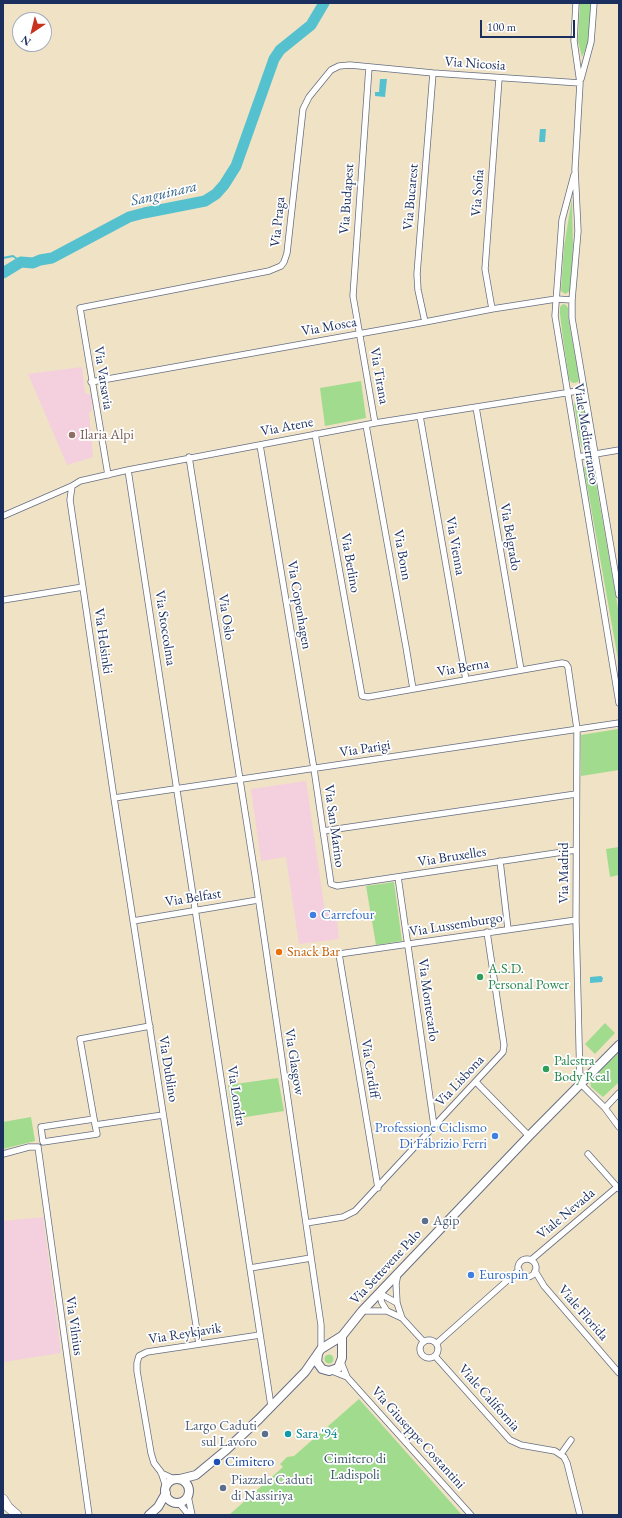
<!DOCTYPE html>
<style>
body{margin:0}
#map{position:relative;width:622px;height:1518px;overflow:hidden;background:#f0e2c5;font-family:"EB Garamond",serif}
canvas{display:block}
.frame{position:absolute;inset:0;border:4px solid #1b2f5e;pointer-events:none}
.north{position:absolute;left:12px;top:12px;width:40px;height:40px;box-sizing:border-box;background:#fff;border:1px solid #a4acbf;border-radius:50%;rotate:215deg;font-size:11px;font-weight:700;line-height:16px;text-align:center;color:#1b2f5e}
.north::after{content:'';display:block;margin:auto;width:14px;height:18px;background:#c8321e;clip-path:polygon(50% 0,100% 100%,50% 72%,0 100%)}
.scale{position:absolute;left:480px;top:20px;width:95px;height:18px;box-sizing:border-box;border:2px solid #1b2f5e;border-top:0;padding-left:5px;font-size:12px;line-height:14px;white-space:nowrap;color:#1b2f5e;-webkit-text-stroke:3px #fff;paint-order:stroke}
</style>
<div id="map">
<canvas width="622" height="1518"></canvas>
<div class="frame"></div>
<div class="north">N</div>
<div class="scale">100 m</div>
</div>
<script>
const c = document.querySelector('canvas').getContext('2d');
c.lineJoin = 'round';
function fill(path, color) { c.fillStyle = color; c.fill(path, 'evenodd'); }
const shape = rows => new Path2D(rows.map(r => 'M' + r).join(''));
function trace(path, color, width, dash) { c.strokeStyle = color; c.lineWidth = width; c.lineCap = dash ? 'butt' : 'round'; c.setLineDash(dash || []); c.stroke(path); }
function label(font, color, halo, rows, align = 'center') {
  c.font = font + ' "EB Garamond",serif'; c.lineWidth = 3.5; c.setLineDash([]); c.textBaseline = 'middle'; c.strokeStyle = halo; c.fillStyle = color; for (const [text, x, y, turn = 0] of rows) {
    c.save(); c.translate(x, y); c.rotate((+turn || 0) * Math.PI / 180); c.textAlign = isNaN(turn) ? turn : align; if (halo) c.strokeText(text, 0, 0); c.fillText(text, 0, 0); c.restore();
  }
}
fill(shape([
 [82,367,85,393,91,395,92,410,89,413,93,457,67,465,28,374],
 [306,781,325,912,336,911,339,939,299,944,286,857,261,861,251,789],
 [43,1217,61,1353,3,1362,3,1221]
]), '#f4cfde');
fill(shape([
 [580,3,591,3,588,44,582,57,578,41],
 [572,198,573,247,570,291,565,294,561,291,564,247],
 [563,304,566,305,568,308,568,316,579,379,578,382,574,383,571,382,569,379,563,339,560,314,560,307],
 [361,381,366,418,325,426,320,388],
 [577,399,583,402,590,445,586,449,583,448,581,446,574,404],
 [590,463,593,466,619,614,619,665,584,468,587,464],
 [618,729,619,770,581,776,581,735],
 [619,847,619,875,610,877,606,849],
 [394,882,402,941,376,945,366,886],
 [605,1023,615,1033,595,1054,585,1044],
 [619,1052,619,1082,603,1097,591,1087,590,1081],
 [278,1078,284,1111,233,1119,228,1085],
 [31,1117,35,1141,3,1149,3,1122],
 '324.5 1359a4.5 4.5 0 1 1 9 0a4.5 4.5 0 1 1-9 0Z',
 [359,1399,462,1515,229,1515,283,1467,280,1464,287,1457,294,1456]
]), '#a1db8e');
fill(shape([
 [380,79,387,79,385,97,375,96,375,92,379,92],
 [540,129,546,129,545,142,539,142],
 [601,976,603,978,602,982,590,983,590,977]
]), '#55c1cf');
trace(shape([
 [3,258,13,256,21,262]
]), '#55c1cf', 2);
trace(shape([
 [3,273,21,262,33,263,40,260,52,258,129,217,144,213,205,201,216,194,224,185,236,166,274,59,280,50,311,25,324,3]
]), '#55c1cf', 11);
const street = shape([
 [576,3,574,41,580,83,575,169,578,231,572,300,572,318,619,595],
 [369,67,353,296,375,423],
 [581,79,591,42,594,3],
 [574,175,562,220,555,316,619,703],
 [492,309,485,269,499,78],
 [425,322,418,290,417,274,433,73],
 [91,382,425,322,492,309,556,299,572,300],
 [476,407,521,670],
 [420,416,466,680],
 [366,425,406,647,413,689],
 [315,434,362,696,368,697,562,663,566,664,568,667,577,729,576,920,580,1083,605,1108,619,1127],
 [260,445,314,769,331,884,337,886,576,850],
 [189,457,255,875,306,1223,321,1325,321,1349],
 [578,457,619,450],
 [128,470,271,1406],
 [108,475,80,308,269,271,281,266,284,262,287,253,303,109,309,97,331,70,339,66,350,65,433,73,580,83],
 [72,486,70,500,114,798,199,1344],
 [3,516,72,486,80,481,128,470,375,423,584,390],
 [3,600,83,587],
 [114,798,619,723],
 [323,831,576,794],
 [500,861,508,929],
 [398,877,434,1126],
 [133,921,258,900],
 [476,1082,529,1136],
 [605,1108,619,1093],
 [94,1119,41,1127,43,1142,97,1134,94,1119,80,1039,150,1026],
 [95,1125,163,1115],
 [38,1147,89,1515],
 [3,1154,29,1147,38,1147],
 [588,1154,619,1189],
 [378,1188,339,954,576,920],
 [306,1223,343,1217,355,1211,503,1052,504,1045,487,932],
 '518 1268a9 9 0 1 1 18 0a9 9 0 1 1-18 0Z',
 [531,1260,617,1187],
 [250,1268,311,1258],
 [535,1271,544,1286,619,1373],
 [398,1273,396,1284,397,1303,402,1318,424,1342],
 [379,1293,382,1303,387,1311],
 [379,1293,397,1303],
 [362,1311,387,1311,402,1318],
 '420 1349a9 9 0 1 1 18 0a9 9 0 1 1-18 0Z',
 [437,1343,519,1270],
 [435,1356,510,1440,521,1445,555,1451,564,1457,567,1463,580,1515],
 [341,1362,347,1377],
 [332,1371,347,1377,471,1515],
 [561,1454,571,1440],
 [161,1473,174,1479],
 [166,1487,161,1472,154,1463,151,1453,137,1371,137,1363,139,1356,147,1352,260,1335],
 [188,1496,192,1515],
 [179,1503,189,1515]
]);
const secondary = shape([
 [318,1354,317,1362,322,1369,329,1371,338,1368,342,1358,342,1336],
 [180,1479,196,1475,225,1451,259,1419,305,1372,321,1349,342,1336,362,1311,529,1136,619,1045],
 '165 1491a12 12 0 1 1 24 0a12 12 0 1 1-24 0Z',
 [149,1515,158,1507,166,1493]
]);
const primary = shape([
 [3,1499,8,1507,17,1515]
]);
trace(street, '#666e82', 7);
trace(secondary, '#666e82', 10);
trace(primary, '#666e82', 10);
trace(street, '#fff', 5.5);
trace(secondary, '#fff', 8);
trace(primary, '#fff', 9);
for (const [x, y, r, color] of [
 [72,435,4,"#8d6e63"],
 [313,915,4,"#3f7fe0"],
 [279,952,4,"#e8710a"],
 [480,977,4,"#2e9e5b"],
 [546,1069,4,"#2e9e5b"],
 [495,1136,4,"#3f7fe0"],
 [425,1221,4,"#5c6f8a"],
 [471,1275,4,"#3f7fe0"],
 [265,1434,4,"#5c6f8a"],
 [288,1434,4,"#0f9aa8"],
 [217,1462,4,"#1a4fb4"],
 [223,1488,4,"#5c6f8a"]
]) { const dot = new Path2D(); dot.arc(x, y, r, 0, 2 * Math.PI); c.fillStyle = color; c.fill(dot); trace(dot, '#fff', 1.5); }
label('14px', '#1b2f5e', '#fff', [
 ["Via Nicosia",475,64,4],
 ["Via Sofia",478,193,-86],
 ["Via Bucarest",411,197,-85],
 ["Via Budapest",347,199,-86],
 ["Via Praga",278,222,-84],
 ["Via Mosca",329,327,-10],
 ["Via Tirana",379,376,80],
 ["Via Varsavia",103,378,81],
 ["Via Atene",287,427,-11],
 ["Viale Mediterraneo",586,434,81],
 ["Via Belgrado",510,537,80],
 ["Via Vienna",455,546,80],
 ["Via Bonn",402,555,80],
 ["Via Berlino",350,563,80],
 ["Via Copenhagen",299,605,80],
 ["Via Oslo",226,617,81],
 ["Via Stoccolma",165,628,81],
 ["Via Helsinki",103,641,82],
 ["Via Berna",463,668,-10],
 ["Via Parigi",365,749,-9],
 ["Via San Marino",334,826,82],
 ["Via Bruxelles",452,857,-9],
 ["Via Madrid",564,873,-90],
 ["Via Belfast",193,898,-9],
 ["Via Lussemburgo",456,925,-9],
 ["Via Montecarlo",428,1000,82],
 ["Via Glasgow",294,1062,81],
 ["Via Dublino",168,1069,81],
 ["Via Cardiff",370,1069,81],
 ["Via Lisbona",460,1081,-47],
 ["Via Londra",236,1096,81],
 ["Viale Nevada",566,1214,-40],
 ["Via Settevene Palo",386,1267,-47],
 ["Viale Florida",583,1313,49],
 ["Via Vilnius",74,1326,82],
 ["Via Reykjavik",185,1334,-9],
 ["Viale California",489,1398,48],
 ["Via Giuseppe Costantini",418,1438,48]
]);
label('14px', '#785e54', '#fff', [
 ["Ilaria Alpi",80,435]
], 'left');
label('14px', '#366cbe', '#fff', [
 ["Carrefour",321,915],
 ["Professione Ciclismo",487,1128,"right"],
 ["Di Fabrizio Ferri",487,1144,"right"],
 ["Eurospin",479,1275]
], 'left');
label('14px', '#c56008', '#fff', [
 ["Snack Bar",287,952]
], 'left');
label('14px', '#27864d', '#fff', [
 ["A.S.D.",488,969],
 ["Personal Power",488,985],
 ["Palestra",554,1061],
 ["Body Real",554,1077]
], 'left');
label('14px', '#4e5e75', '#fff', [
 ["Agip",433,1221],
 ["Largo Caduti",257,1426,"right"],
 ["sul Lavoro",257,1442,"right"],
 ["Piazzale Caduti",231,1480],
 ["di Nassiriya",231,1496]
], 'left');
label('14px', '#0d838f', '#fff', [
 ["Sara '94",296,1434]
], 'left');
label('14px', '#3c5a6a', '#fff', [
 ["Cimitero di",355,1459],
 ["Ladispoli",355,1475]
]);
label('14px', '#164399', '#fff', [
 ["Cimitero",225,1462]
], 'left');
label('italic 15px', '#2f6286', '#fff', [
 ["Sanguinara",164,194,-13]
]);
</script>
